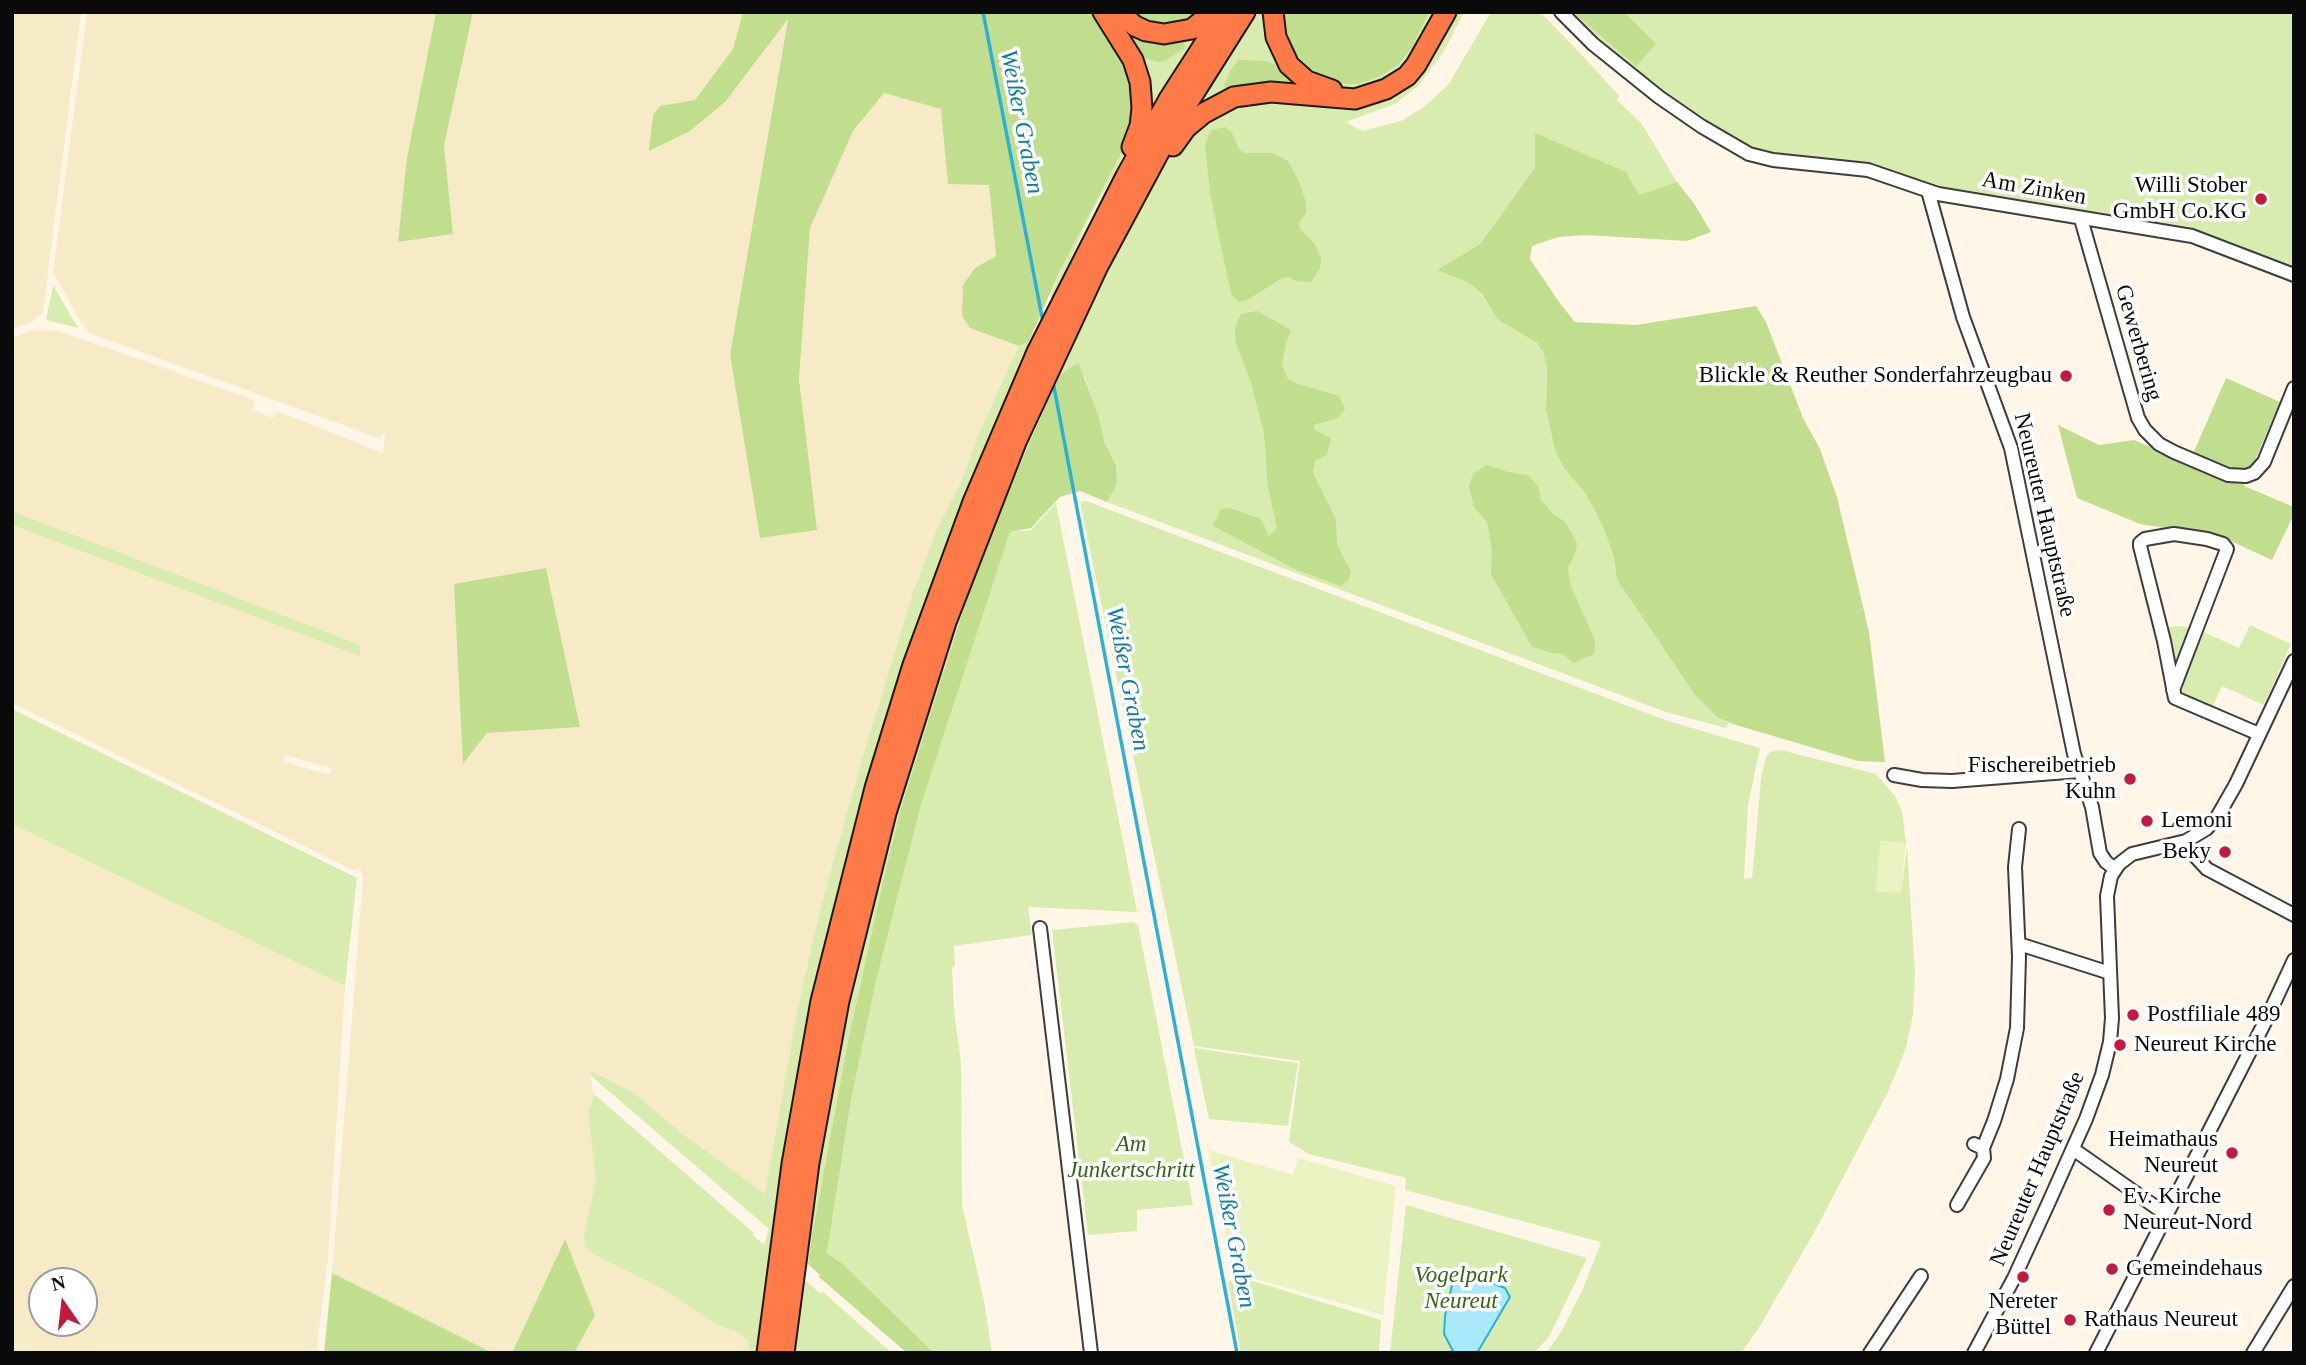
<!DOCTYPE html>
<meta charset="utf-8">
<style>
body{margin:0}
#map{position:relative;width:2306px;height:1365px;overflow:hidden;background:#fff6e8;font-family:Georgia,serif}
canvas{display:block}
.frame{position:absolute;inset:0;border:14px solid #0a0a0a;pointer-events:none}
.north{position:absolute;left:28px;top:1267px;width:70px;height:70px;box-sizing:border-box;background:#fff;border:2px solid #9d9d9d;border-radius:50%;rotate:346deg;font-size:19px;font-weight:700;line-height:28px;text-align:center;color:#0a0a0a}
.north::after{content:'';display:block;margin:auto;width:24px;height:32px;background:#c4193f;clip-path:polygon(50% 0,100% 100%,50% 72%,0 100%)}
</style>
<div id="map">
<canvas width="2306" height="1365"></canvas>
<div class="frame"></div>
<div class="north">N</div>
</div>
<script>
const c = document.querySelector('canvas').getContext('2d');
c.lineJoin = 'round';
function fill(path, color) { c.fillStyle = color; c.fill(path, 'evenodd'); }
const shape = rows => new Path2D(rows.map(r => 'M' + r).join(''));
function trace(path, color, width, dash) { c.strokeStyle = color; c.lineWidth = width; c.lineCap = dash ? 'butt' : 'round'; c.setLineDash(dash || []); c.stroke(path); }
function label(font, color, halo, rows, align = 'center') {
  c.font = font + ' Georgia,serif'; c.lineWidth = 7; c.setLineDash([]); c.textBaseline = 'middle'; c.strokeStyle = halo; c.fillStyle = color; for (const [text, x, y, turn = 0] of rows) {
    c.save(); c.translate(x, y); c.rotate((+turn || 0) * Math.PI / 180); c.textAlign = isNaN(turn) ? turn : align; if (halo) c.strokeText(text, 0, 0); c.fillText(text, 0, 0); c.restore();
  }
}
fill(shape([
 [12,12,81,12,43,312,32,322,12,329],
 [87,12,436,12,407,157,398,242,453,234,444,146,473,12,743,12,733,49,695,100,660,106,653,115,650,150,690,131,725,102,788,17,730,355,760,538,816,530,799,379,810,228,853,131,884,93,942,109,948,183,989,185,996,256,975,268,970,328,1019,346,979,433,961,482,936,531,912,595,860,766,820,910,798,1007,768,1190,765,1195,680,1132,634,1093,592,1071,590,1075,594,1094,588,1112,596,1180,597,1256,666,1291,716,1324,739,1333,748,1341,749,1353,574,1353,595,1315,564,1240,512,1353,493,1353,332,1273,363,877,360,868,353,870,12,703,12,525,360,655,360,645,12,511,12,338,32,330,59,331,254,400,253,410,273,418,277,411,383,453,385,431,379,438,89,333,80,320,53,272],
 [546,568,580,727,487,733,464,763],
 [285,755,332,768,330,775,283,762],
 [12,824,345,986,328,1258,316,1353,12,1353],
 [42,1281,84,1281,84,1323,42,1323]
]), '#f7eac6');
fill(shape([
 [1112,12,1199,34,1149,116],
 [1256,12,1270,12,1287,69,1266,61,1229,93,1189,119],
 [1429,12,1435,12,1423,36,1404,64,1384,80,1355,89,1332,87,1297,67,1286,45,1320,78,1346,84,1359,84,1383,75,1399,64,1412,48],
 [1449,12,1464,12,1444,51,1417,87,1395,104,1346,122,1362,131,1401,121,1425,106,1448,85,1491,12,1540,12,1583,56,1619,96,1617,100,1642,124,1677,182,1639,195,1535,133,1536,168,1480,244,1437,270,1469,283,1481,294,1497,319,1537,343,1543,352,1547,368,1546,412,1555,450,1563,467,1586,494,1603,527,1613,554,1617,580,1695,695,1718,718,1729,723,1726,728,1666,712,1107,502,1117,480,1116,465,1104,441,1085,377,1072,368,1059,377,1061,370,1059,369,1142,205,1170,157,1189,132,1242,99,1379,97],
 [1567,12,2294,12,2294,270,2193,231,1941,189,1765,153,1734,139,1663,93,1597,40],
 [1124,148,1128,148,1090,216,1053,298,1050,297,1059,273],
 [53,285,78,328,46,320],
 [1029,341,1031,343,974,474,926,599,862,796,834,904,796,1078,776,1202,757,1353,749,1353,748,1341,739,1333,716,1324,666,1291,597,1256,585,1247,584,1236,596,1180,588,1112,594,1094,754,1233,753,1235,764,1245,769,1229,590,1075,592,1071,634,1093,680,1132,765,1194,798,1007,820,910,860,766,912,595,936,531,961,482,979,433,1019,346],
 [1039,413,1042,413,997,518,970,589,902,804,885,872,848,1041,812,1235,805,1280,820,1293,822,1291,892,1353,794,1353,815,1179,851,985,893,818,956,618,1016,465],
 [1086,501,1665,720,1760,748,1748,805,1744,879,1752,878,1761,779,1766,757,1770,752,1781,750,1876,774,1896,797,1902,811,1906,843,1880,841,1901,893,1907,847,1915,973,1913,1015,1906,1048,1888,1092,1816,1229,1760,1326,1741,1353,1546,1353,1561,1332,1582,1291,1601,1242,1405,1190,1406,1178,1309,1154,1289,1142,1300,1061,1194,1046,1080,502],
 [1056,503,1137,912,1028,907,1032,935,954,946,955,966,952,967,954,1010,961,1063,962,1205,984,1301,992,1353,934,1353,843,1264,827,1253,851,1100,877,977,921,805,1010,532,1031,530],
 [12,511,360,645,360,656,12,525],
 [2250,625,2291,644,2264,705,2222,686,2212,708,2183,695,2179,688,2182,680,2204,632,2239,648],
 [2179,626,2192,628,2179,663,2175,662,2166,627],
 [12,709,357,878,345,986,12,824],
 [1133,922,1138,925,1193,1205,1137,1210,1137,1231,1088,1235,1052,930],
 [1194,1048,1298,1063,1288,1126,1209,1119],
 [1406,1205,1587,1258,1549,1337,1534,1353,1390,1353],
 [1243,1278,1381,1320,1379,1353,1241,1353,1228,1281]
]), '#d9ecaf');
fill(shape([
 [436,12,473,12,444,146,453,234,398,242,407,157],
 [743,12,1095,12,1130,69,1135,112,1124,148,1059,273,1029,341,1019,346,970,328,962,316,963,285,975,268,996,256,989,185,948,184,941,109,884,93,853,131,810,228,799,379,817,530,760,538,730,355,788,19,725,102,690,131,649,151,653,115,660,106,695,100,733,49],
 [1131,12,1201,12,1178,24,1163,27,1148,23],
 [1282,12,1429,12,1412,48,1399,64,1383,75,1359,84,1346,84,1320,78,1286,45],
 [1573,12,1624,12,1656,44,1636,66],
 [1128,30,1184,40,1185,48,1165,61,1158,62,1143,58,1126,32],
 [1239,60,1266,61,1287,69,1297,80,1296,89,1229,93,1225,90,1224,85,1232,68],
 [1225,127,1232,133,1239,149,1244,153,1272,153,1287,160,1290,165,1299,181,1306,203,1306,213,1299,223,1300,229,1315,244,1321,258,1320,269,1311,282,1296,281,1288,277,1282,278,1249,299,1239,302,1231,294,1210,193,1205,144,1211,130],
 [1535,133,1626,172,1639,195,1677,182,1693,202,1711,232,1687,241,1585,235,1558,237,1532,246,1530,259,1559,302,1575,322,1636,325,1756,306,1766,322,1803,418,1820,449,1837,497,1869,632,1885,762,1858,761,1736,725,1718,718,1695,695,1617,580,1613,554,1603,527,1586,494,1563,467,1555,450,1546,411,1547,368,1543,352,1537,343,1497,319,1482,294,1469,283,1437,270,1480,244,1535,168],
 [1257,311,1291,330,1285,346,1282,366,1288,379,1298,384,1339,396,1345,409,1338,418,1313,425,1315,430,1331,438,1327,455,1315,461,1313,473,1336,519,1337,545,1351,572,1348,581,1341,586,1297,570,1213,526,1221,509,1230,508,1261,519,1269,536,1277,528,1268,487,1264,433,1251,383,1236,343,1235,327,1241,314],
 [1079,364,1098,415,1104,441,1116,465,1117,480,1115,488,1107,502,1080,491,1060,497,1031,528,1010,532,921,805,877,977,851,1100,827,1253,843,1264,934,1353,907,1353,819,1277,820,1275,808,1264,812,1235,848,1041,885,872,902,804,970,589,997,518,1058,377,1074,365],
 [2226,378,2280,402,2244,486,2294,507,2294,514,2272,560,2222,537,2140,524,2077,498,2058,425,2099,445,2134,440,2189,463],
 [1487,465,1508,472,1528,475,1538,486,1541,500,1553,514,1565,522,1577,543,1575,554,1568,567,1570,584,1595,640,1594,654,1574,663,1563,654,1552,653,1532,647,1491,574,1492,551,1487,522,1474,507,1469,486,1473,474],
 [546,568,580,727,487,733,463,764,454,584],
 [565,1239,595,1315,574,1353,512,1353],
 [332,1273,493,1353,324,1353]
]), '#c0de8d');
fill(shape([
 [1880,841,1906,843,1901,893,1875,892],
 [1208,1150,1293,1175,1298,1158,1396,1186,1383,1315,1234,1273]
]), '#eaf2c1');
const water = shape([
 [1470,1275,1505,1288,1510,1297,1477,1353,1454,1353,1444,1334,1445,1316,1453,1281,1457,1277,1470,1275]
]);
fill(water, '#a8eafb');
trace(water, '#29b1d8', 2);
trace(shape([
 [983,12,1043,322],
 [1053,382,1237,1353]
]), '#29b1d8', 3.5);
const minor = shape([
 [1561,12,1593,44,1659,97,1701,126,1749,154,1773,160,1868,170,1938,194,2192,236,2294,275],
 [1928,191,1963,317,2011,448,2074,754,2092,807,2100,853,2106,862,2115,869],
 [2081,219,2138,418,2145,430,2159,444,2174,452,2228,475,2246,476,2254,473,2264,462,2294,388],
 [2173,690,2227,549,2223,544,2207,539,2174,534,2145,539,2140,543,2140,546,2164,641,2174,693,2175,698,2259,734],
 [1894,775,1922,780,1952,781,2080,771],
 [2186,841,2194,855,2207,869,2294,915],
 [1040,928,1091,1353],
 [2019,944,2110,973],
 [1974,1144,1983,1148,1994,1121,2007,1079,2017,1028,2019,957,2015,867,2019,829],
 [2073,1149,2167,1215],
 [1957,1205,1984,1158,1983,1148],
 [1870,1353,1921,1276],
 [1974,1353,2014,1278,2048,1204,2086,1119,2102,1075,2110,1042,2112,1018,2107,896,2111,876,2119,864,2132,854,2186,841,2206,829,2216,819,2236,784,2294,661],
 [2096,1353,2268,1016,2294,960],
 [2253,1353,2294,1286]
]);
const highway = shape([
 [1103,12,1133,60,1140,82,1142,108,1140,126,1132,147],
 [1119,12,1135,26,1146,31,1164,34,1192,29,1213,12],
 [1273,12,1276,37,1289,65,1307,81,1332,90],
 [1173,146,1186,128,1204,113,1234,97,1271,92,1355,99,1386,89,1407,76,1416,65,1446,12],
 [767,1353,792,1164,821,1001,875,788,913,665,973,502,1037,352,1126,176,1169,99,1225,12],
 [784,1353,809,1163,839,1001,886,813,946,622,1016,442,1098,266,1172,128,1245,12]
]);
trace(minor, '#3d3d3d', 16);
trace(highway, '#1b1b1b', 23);
trace(minor, '#fff', 12);
trace(highway, '#ff7a46', 19);
for (const [x, y, r, color] of [
 [2261,199,7,"#c4193f"],
 [2066,376,7,"#c4193f"],
 [2130,779,7,"#c4193f"],
 [2147,821,7,"#c4193f"],
 [2225,852,7,"#c4193f"],
 [2133,1015,7,"#c4193f"],
 [2120,1045,7,"#c4193f"],
 [2232,1153,7,"#c4193f"],
 [2109,1210,7,"#c4193f"],
 [2112,1269,7,"#c4193f"],
 [2023,1277,7,"#c4193f"],
 [2070,1320,7,"#c4193f"]
]) { const dot = new Path2D(); dot.arc(x, y, r, 0, 2 * Math.PI); c.fillStyle = color; c.fill(dot); trace(dot, '#fff', 2.5); }
label('23px', '#0a0a0a', '#fff', [
 ["Willi Stober",2247,186,"right"],
 ["GmbH Co.KG",2247,212,"right"],
 ["Blickle & Reuther Sonderfahrzeugbau",2052,376,"right"],
 ["Fischereibetrieb",2116,766,"right"],
 ["Kuhn",2116,792,"right"],
 ["Lemoni",2161,821],
 ["Beky",2211,852,"right"],
 ["Postfiliale 489",2147,1015],
 ["Neureut Kirche",2134,1045],
 ["Heimathaus",2218,1140,"right"],
 ["Neureut",2218,1166,"right"],
 ["Ev. Kirche",2123,1197],
 ["Neureut-Nord",2123,1223],
 ["Gemeindehaus",2126,1269],
 ["Nereter",2023,1302,"center"],
 ["Büttel",2023,1328,"center"],
 ["Rathaus Neureut",2084,1320]
], 'left');
label('23px', '#0a0a0a', '#fff', [
 ["Am Zinken",2034,189,10],
 ["Gewerbering",2138,343,74],
 ["Neureuter Hauptstraße",2044,515,77],
 ["Neureuter Hauptstraße",2038,1169,-67]
]);
label('italic 23px', '#356617', '#fff', [
 ["Am",1131,1145],
 ["Junkertschritt",1131,1171],
 ["Vogelpark",1461,1276],
 ["Neureut",1461,1302]
]);
label('italic 24px', '#0b7ca4', '#fff', [
 ["Weißer Graben",1021,122,79],
 ["Weißer Graben",1127,679,79],
 ["Weißer Graben",1233,1236,79]
]);
</script>
